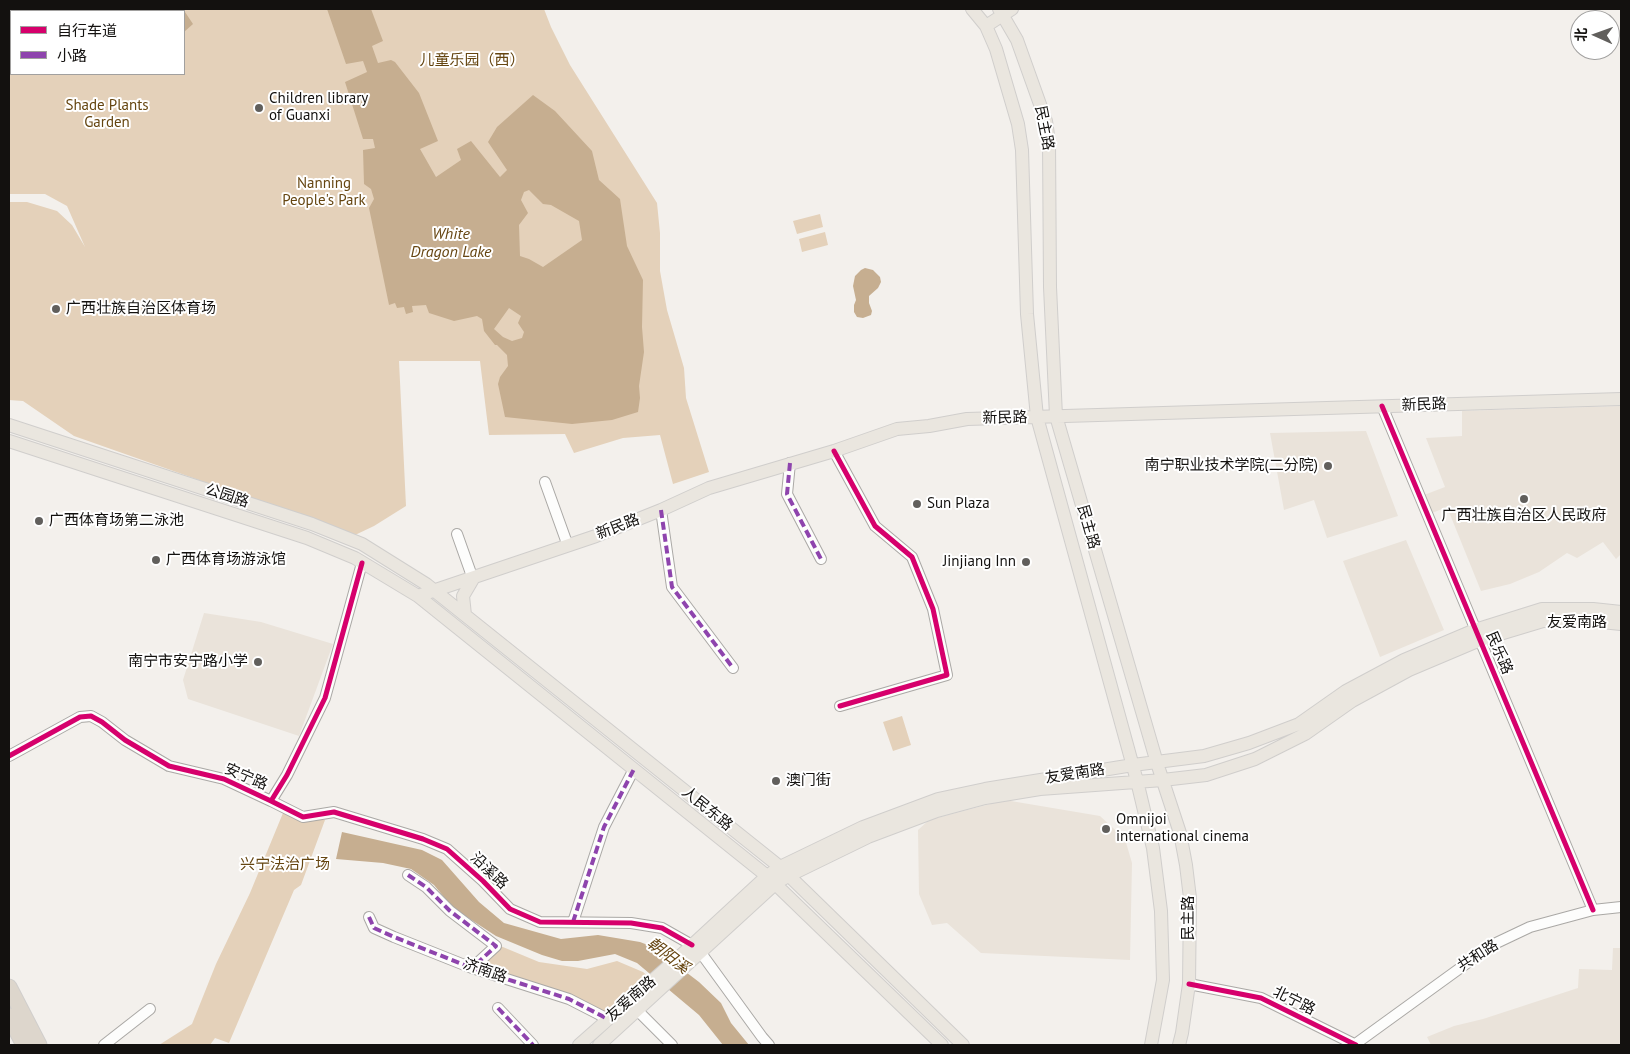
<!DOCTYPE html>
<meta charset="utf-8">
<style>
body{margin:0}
#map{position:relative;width:1630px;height:1054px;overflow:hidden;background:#f3f0ec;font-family:"PT Sans","Noto Sans SC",sans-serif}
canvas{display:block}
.frame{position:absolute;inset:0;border:10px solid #13110f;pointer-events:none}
.legend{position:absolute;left:10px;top:10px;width:175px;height:65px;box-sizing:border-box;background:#fff;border:1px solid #a1a09f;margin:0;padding:6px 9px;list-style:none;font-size:15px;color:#13110f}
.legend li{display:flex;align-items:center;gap:10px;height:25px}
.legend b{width:25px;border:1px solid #a1a09f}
.north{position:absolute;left:1570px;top:10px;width:50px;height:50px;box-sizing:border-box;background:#fff;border:1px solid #a1a09f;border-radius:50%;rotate:272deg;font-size:14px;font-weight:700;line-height:20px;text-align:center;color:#13110f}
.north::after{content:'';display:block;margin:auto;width:18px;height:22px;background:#615f5c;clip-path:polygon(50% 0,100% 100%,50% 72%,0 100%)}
</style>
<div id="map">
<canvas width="1630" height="1054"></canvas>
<div class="frame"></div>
<ul class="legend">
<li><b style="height:6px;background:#d6006c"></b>自行车道</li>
<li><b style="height:6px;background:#8e44ad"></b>小路</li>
</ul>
<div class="north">北</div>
</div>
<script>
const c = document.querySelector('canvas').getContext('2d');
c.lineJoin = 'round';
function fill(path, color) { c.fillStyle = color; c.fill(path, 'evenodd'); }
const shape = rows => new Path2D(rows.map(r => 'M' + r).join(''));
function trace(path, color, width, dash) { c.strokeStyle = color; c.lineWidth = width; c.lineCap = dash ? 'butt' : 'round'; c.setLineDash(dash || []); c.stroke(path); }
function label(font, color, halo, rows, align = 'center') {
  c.font = font + ' "PT Sans","Noto Sans SC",sans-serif'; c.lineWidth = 4; c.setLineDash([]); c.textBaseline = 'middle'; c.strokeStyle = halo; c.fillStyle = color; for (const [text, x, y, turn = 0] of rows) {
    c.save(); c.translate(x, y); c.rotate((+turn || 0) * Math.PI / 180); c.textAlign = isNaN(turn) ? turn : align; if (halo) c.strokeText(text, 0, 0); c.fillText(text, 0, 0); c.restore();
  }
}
fill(shape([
 [1621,406,1621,554,1616,559,1603,542,1577,558,1567,553,1539,572,1510,584,1481,591,1447,507,1432,513,1424,495,1445,487,1426,438,1462,436,1462,411],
 [1366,431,1398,516,1327,538,1314,500,1284,510,1270,433],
 [1406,540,1444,630,1380,657,1343,561],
 [204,613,261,622,333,644,299,736,188,699,183,680],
 [1005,800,1100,816,1125,839,1132,863,1130,960,981,953,947,923,932,925,919,894,918,830,929,820],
 [1613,948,1621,948,1621,1045,1431,1045,1427,1037,1454,1026,1483,1019,1578,988,1579,969,1612,970]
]), '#eae3da');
fill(shape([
 [9,9,544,9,551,27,570,65,657,203,660,233,660,271,667,310,684,368,686,398,709,472,673,484,660,435,623,438,574,453,565,434,489,435,480,361,399,361,406,506,374,526,355,535,74,436,23,401,9,400,9,202,27,202,57,211,72,225,85,247,67,206,45,194,9,194],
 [11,11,184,11,184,74,11,74],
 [820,214,823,227,797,234,793,221],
 [825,232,828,245,802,252,799,239],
 [902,716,911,745,893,751,883,722],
 [283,813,325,820,301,885,294,890,229,1043,215,1038,210,1045,159,1045,192,1024,216,964,250,893],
 [498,945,539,962,587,969,617,961,643,972,650,978,608,1015,569,995,474,963]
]), '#e4d1ba');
fill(shape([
 [111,9,183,9,193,24,184,32,184,11,112,11],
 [327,9,371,9,383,41,372,46,378,63,391,60,395,62,419,93,438,141,420,149,436,177,461,160,457,149,471,141,500,177,507,170,488,142,497,127,533,95,555,111,592,151,599,180,620,199,627,246,643,280,642,327,644,352,639,386,640,398,638,412,612,420,572,424,505,417,498,384,500,377,508,366,507,355,497,345,495,345,484,331,482,319,477,316,454,321,429,313,426,305,412,306,413,312,406,314,404,307,397,308,395,303,389,305,369,208,374,199,371,189,364,184,363,150,375,148,373,139,363,139,345,82,367,72,363,61,346,64],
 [529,190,543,204,551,205,579,221,582,240,543,267,529,259,520,256,519,225,528,213,521,200,524,192],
 [509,308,521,316,518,323,524,332,522,338,512,341,503,337,494,329],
 [865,268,873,270,880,277,881,282,878,288,869,296,869,303,872,311,871,315,863,318,857,317,854,312,854,305,856,300,853,286,855,276,861,270],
 [342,832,422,850,442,860,479,902,504,923,561,939,598,935,640,942,653,947,699,982,721,1003,731,1023,749,1045,723,1045,699,1015,637,963,615,954,578,961,562,961,542,955,496,936,453,908,434,885,411,869,383,863,336,859]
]), '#c6ae90');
const minor = shape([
 [1382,406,1593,910],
 [834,451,875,526,912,557,933,609,947,675,840,706],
 [790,463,787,494,821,559],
 [545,482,568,546],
 [661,510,672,587,733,668],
 [457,534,473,579],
 [9,756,80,717,91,716,102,722,125,740,169,766,224,779,271,801,287,775,325,698,362,563],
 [271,801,303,817,334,812,423,839,447,849,483,881,510,909,540,922,631,923,662,928,692,945],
 [408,875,426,887,450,911,496,946,472,968],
 [369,917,374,928,394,937,472,968,569,999,608,1019],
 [573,922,604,827,634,769],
 [701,953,762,1037,769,1045],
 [1189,984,1261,998,1356,1045],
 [498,1008,533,1045],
 [638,1011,672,1045],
 [104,1045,150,1009],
 [1354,1045,1492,945,1530,927,1593,910,1621,907]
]);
const major = shape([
 [972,9,986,26,996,49,1018,124,1022,150,1027,314,1037,417,1137,781,1153,848,1161,911,1163,980,1151,1045],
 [999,9,1017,40,1046,121,1049,142,1050,287,1056,416,1157,763,1180,833,1186,865,1190,898,1189,984,1182,1033,1179,1045],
 [986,26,1012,9],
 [9,425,312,524,362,544,426,584,780,867,963,1045],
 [9,441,307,538,355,558,418,596,767,876,942,1045],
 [418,596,596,536,661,510,709,488,834,451,897,429,929,426,967,419,1621,399],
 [465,615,463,596,473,579],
 [579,1045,688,949,767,876,780,867,863,827,938,799,985,789,1133,765,1204,756,1249,743,1299,724,1346,691,1404,660,1475,630,1542,609,1593,609,1621,612],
 [599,1045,776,883,788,876,868,837,937,811,985,798,1040,789,1163,780,1206,775,1255,759,1305,734,1352,701,1409,670,1480,640,1543,621,1592,621,1621,624]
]);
const highway = shape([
 [9,987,39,1045],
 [9,1016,24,1045]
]);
trace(minor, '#aaa8a5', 12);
trace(major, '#d0cecc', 14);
trace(highway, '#d0cecc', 17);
trace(minor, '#fdfdfc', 10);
trace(major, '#eae6df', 12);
trace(highway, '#ddd6cc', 15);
trace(shape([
 [790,463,787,494,821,559],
 [661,510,672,587,733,668],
 [408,875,426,887,450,911,496,946,472,968],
 [369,917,374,928,394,937,472,968,569,999,608,1019],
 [573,922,604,827,634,769],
 [498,1008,533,1045]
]), '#8e44ad', 4, [8, 4]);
trace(shape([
 [1382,406,1593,910],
 [834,451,875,526,912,557,933,609,947,675,840,706],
 [9,756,80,717,91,716,102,722,125,740,169,766,224,779,271,801,287,775,325,698,362,563],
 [271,801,303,817,334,812,423,839,447,849,483,881,510,909,540,922,631,923,662,928,692,945],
 [1189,984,1261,998,1356,1045]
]), '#d6006c', 5);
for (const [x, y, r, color] of [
 [259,108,5,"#615f5c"],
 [56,309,5,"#615f5c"],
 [1328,466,5,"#615f5c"],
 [1524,499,5,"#615f5c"],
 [917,504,5,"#615f5c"],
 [39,521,5,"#615f5c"],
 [156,560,5,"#615f5c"],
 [1026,562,5,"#615f5c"],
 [258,662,5,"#615f5c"],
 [776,781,5,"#615f5c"],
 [1106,829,5,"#615f5c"]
]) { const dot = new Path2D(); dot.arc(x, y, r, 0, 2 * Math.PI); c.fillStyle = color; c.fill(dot); trace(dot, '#fff', 2); }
label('15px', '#654510', '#fff', [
 ["儿童乐园（西）",472,61],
 ["Shade Plants",107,106],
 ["Garden",107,123],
 ["Nanning",324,184],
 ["People's Park",324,201],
 ["兴宁法治广场",285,865]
]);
label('15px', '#13110f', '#fff', [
 ["Children library",269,99],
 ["of Guanxi",269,116],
 ["广西壮族自治区体育场",66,309],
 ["南宁职业技术学院(二分院)",1318,466,"right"],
 ["Sun Plaza",927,504],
 ["广西壮族自治区人民政府",1524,516,"center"],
 ["广西体育场第二泳池",49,521],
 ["广西体育场游泳馆",166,560],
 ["Jinjiang Inn",1016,562,"right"],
 ["南宁市安宁路小学",248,662,"right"],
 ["澳门街",786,781],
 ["Omnijoi",1116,820],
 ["international cinema",1116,837]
], 'left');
label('15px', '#13110f', '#fff', [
 ["民主路",1044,128,79],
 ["新民路",1424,405,-2],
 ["新民路",1005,418,-1],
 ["公园路",227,496,18],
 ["新民路",618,527,-21],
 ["民主路",1088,527,74],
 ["友爱南路",1577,623],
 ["民乐路",1499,653,67],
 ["友爱南路",1075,774,-9],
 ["安宁路",246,777,23],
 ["人民东路",707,809,39],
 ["沿溪路",489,871,44],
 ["民主路",1189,918,-90],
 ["共和路",1478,956,-33],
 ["济南路",485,971,19],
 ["友爱南路",631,999,-41],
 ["北宁路",1294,1001,26]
]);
label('italic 16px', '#674612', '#fff', [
 ["White",451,234],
 ["Dragon Lake",451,252],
 ["朝阳溪",668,956,37]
]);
</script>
